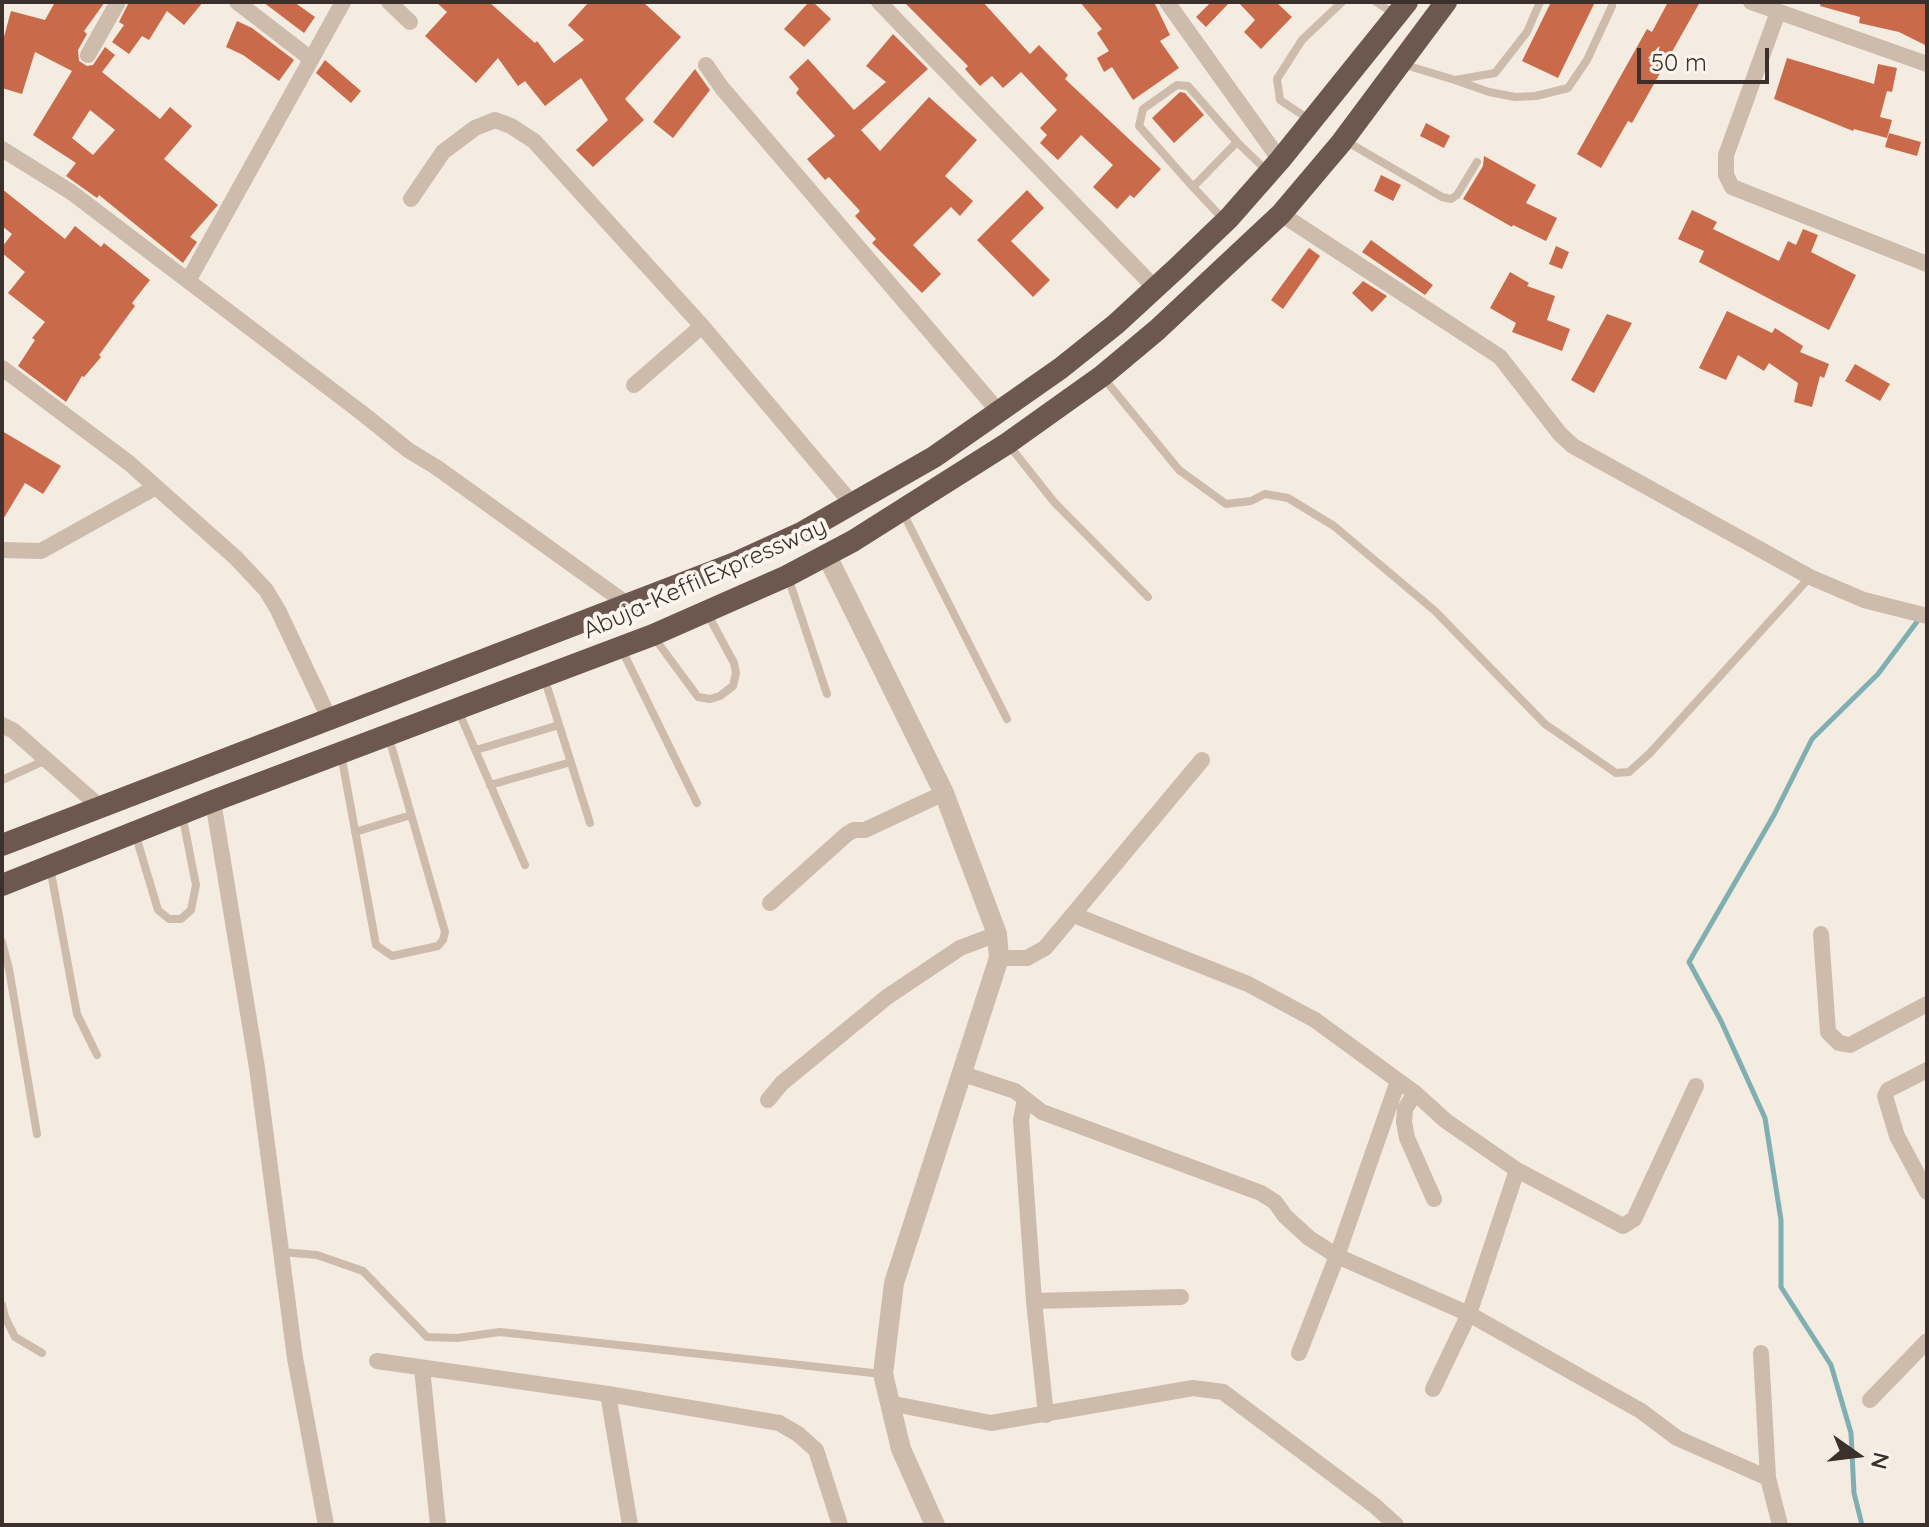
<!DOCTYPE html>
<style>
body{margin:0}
#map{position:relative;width:1929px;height:1527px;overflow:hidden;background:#f4ebe1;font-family:Quicksand,sans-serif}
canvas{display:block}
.frame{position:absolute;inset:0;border:4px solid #3b302b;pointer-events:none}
.north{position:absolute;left:1817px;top:1415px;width:80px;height:80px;-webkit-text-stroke:6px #fbf5ee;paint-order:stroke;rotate:104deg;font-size:22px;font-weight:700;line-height:32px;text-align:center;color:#3b302b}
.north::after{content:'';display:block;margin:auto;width:28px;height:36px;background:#3b302b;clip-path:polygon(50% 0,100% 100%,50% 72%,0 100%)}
.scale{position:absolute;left:1637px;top:48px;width:132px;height:36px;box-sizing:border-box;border:4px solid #3b302b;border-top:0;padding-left:10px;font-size:24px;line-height:28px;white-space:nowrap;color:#3b302b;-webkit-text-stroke:6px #fbf5ee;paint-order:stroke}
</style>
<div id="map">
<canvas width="1929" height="1527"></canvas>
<div class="frame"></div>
<div class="north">N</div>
<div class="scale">50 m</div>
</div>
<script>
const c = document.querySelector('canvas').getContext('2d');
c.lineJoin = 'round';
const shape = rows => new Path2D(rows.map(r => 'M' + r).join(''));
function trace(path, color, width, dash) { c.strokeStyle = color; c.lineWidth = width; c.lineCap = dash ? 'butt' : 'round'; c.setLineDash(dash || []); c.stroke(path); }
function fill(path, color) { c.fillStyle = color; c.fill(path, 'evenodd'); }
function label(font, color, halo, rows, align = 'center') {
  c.font = font + ' Quicksand,sans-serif'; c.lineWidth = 8; c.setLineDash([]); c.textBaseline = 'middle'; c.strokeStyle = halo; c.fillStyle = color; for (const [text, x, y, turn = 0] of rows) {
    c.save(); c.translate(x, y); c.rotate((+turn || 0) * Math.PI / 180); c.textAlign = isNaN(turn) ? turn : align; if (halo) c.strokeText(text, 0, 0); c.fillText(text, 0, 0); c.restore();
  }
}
trace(shape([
 [1862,1525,1854,1493,1851,1433,1831,1365,1781,1287,1781,1220,1765,1118,1721,1021,1689,962,1774,815,1812,739,1878,674,1919,619]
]), '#7fafb2', 5);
fill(shape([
 [55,2,105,2,84,31,87,34,78,50,79,61,87,66,93,65,105,47,115,55,102,72,160,119,170,107,192,126,164,159,218,205,190,237,197,242,183,263,99,195,97,198,66,176,76,163,33,135,72,71,35,52,22,94,2,88,2,44,11,11,45,20],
 [90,110,115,130,93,155,72,138],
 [129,2,203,2,184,25,167,11,149,40,142,36,129,54,112,42,124,25,119,22],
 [263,2,294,2,315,17,304,33],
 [436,2,489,2,535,43,537,41,554,63,584,40,568,25,589,2,643,2,681,37,625,99,644,120,593,167,576,150,608,120,581,78,545,106,525,81,518,86,498,58,476,83,425,36,447,12],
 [809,2,813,2,831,19,804,47,784,29],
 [904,2,983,2,1030,54,1039,45,1068,75,1065,79,1161,169,1134,198,1130,195,1117,209,1093,187,1113,165,1081,135,1058,160,1040,143,1047,135,1040,128,1057,110,1021,72,1003,88,992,76,980,86,965,69,968,66],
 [1080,2,1154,2,1170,35,1160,41,1179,68,1133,100,1112,67,1104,72,1097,58,1109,51,1097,33,1102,29],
 [1211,2,1230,2,1206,27,1196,17],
 [1238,2,1276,2,1292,17,1261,49,1244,32,1255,20],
 [1551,2,1595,2,1558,78,1522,61],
 [1668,2,1700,2,1632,123,1628,121,1601,168,1577,154,1647,29,1652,32],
 [1821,2,1927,2,1927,46,1899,32,1859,23,1860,17,1820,6],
 [237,21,252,28,294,60,279,81,243,55,226,47],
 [893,34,928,69,861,130,880,151,929,97,977,140,945,176,973,201,960,216,951,207,913,245,941,274,922,293,872,243,876,239,855,216,860,211,829,177,825,180,807,159,835,136,796,93,799,89,789,77,808,59,854,110,886,82,866,66],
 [1787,58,1874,84,1878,64,1897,68,1892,92,1887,91,1880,117,1892,120,1887,138,1854,129,1853,131,1774,99],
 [325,60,361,91,351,103,316,73],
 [695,69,710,90,673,138,653,122],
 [1180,92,1185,93,1204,115,1174,143,1152,118],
 [1426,123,1450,136,1444,148,1420,136],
 [1889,133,1921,142,1917,156,1885,147],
 [1484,156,1536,185,1526,203,1557,218,1546,241,1513,225,1512,227,1463,199,1483,166],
 [1381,175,1401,185,1393,201,1374,191],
 [2,189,65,239,75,226,101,247,104,243,150,280,132,303,135,306,99,355,101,357,84,377,82,376,66,402,18,366,35,340,32,338,45,322,8,293,25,272,2,253,2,247,12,234,2,226],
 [1027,190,1044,208,1011,241,1050,280,1033,297,977,240],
 [1692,210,1717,222,1713,229,1779,261,1788,241,1796,245,1803,229,1818,235,1811,252,1856,275,1829,330,1699,262,1704,251,1678,239],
 [1371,240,1433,285,1425,295,1362,252],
 [1556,246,1569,252,1562,269,1549,264],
 [1309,248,1320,256,1283,309,1271,300],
 [1510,272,1529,283,1527,286,1555,296,1547,320,1570,329,1562,351,1512,332,1516,323,1490,308],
 [1363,281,1387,296,1372,312,1352,293],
 [1727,311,1772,333,1775,328,1803,346,1800,352,1829,364,1824,378,1820,376,1812,407,1794,402,1798,383,1769,363,1764,371,1738,355,1726,380,1699,368],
 [1607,314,1632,323,1594,393,1571,380],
 [1855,364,1890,384,1880,401,1845,381],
 [2,431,61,466,43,494,25,483,2,521]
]), '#c96b4a');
trace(shape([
 [1376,2,1396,15],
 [1402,64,1455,80,1495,73,1527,32,1540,2],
 [1455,80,1489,92,1515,97,1536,96,1568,88,1587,60,1612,6,1612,2],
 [1310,120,1280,100,1277,79,1302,40,1342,2],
 [1344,140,1442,197,1451,199,1457,195,1477,162],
 [1193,187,1139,126,1143,109,1177,85,1188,86,1237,142],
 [1223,219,1193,187,1237,142,1268,172],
 [1102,376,1179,470,1226,504,1251,501,1265,494,1288,498,1334,526,1435,611,1545,724,1616,773,1629,772,1650,753,1810,577],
 [1008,444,1054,502,1148,597],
 [902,511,1007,719],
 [788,577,827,694],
 [653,636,698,697,710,699,720,696,733,686,736,673,734,663,707,613],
 [621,648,697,803],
 [544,677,590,823],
 [458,710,525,865],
 [476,750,559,725],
 [341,754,376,945,392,956,438,946,443,940,445,932,389,738],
 [2,780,46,760],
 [490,785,571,762],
 [355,832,411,815],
 [135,833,158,910,169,919,181,919,191,910,196,885,182,814],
 [50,867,77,1014,97,1055],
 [2,942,9,969,37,1134],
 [281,1252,317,1255,363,1271,427,1337,457,1338,500,1332,882,1374],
 [2,1305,5,1317,15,1337,42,1353]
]), '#cdbbac', 8);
trace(shape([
 [237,2,311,59],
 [389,2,410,22],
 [879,2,1155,288],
 [1167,2,1280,160],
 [1751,2,1927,64],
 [1778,12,1726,155,1726,175,1732,187,1927,264],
 [88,55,118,2],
 [706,65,722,88,999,412],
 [2,149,71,192,362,413,408,450,436,467,627,604],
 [411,199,443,152,475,128,495,120,511,126,534,141,702,326,853,505],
 [1281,214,1500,357,1560,434,1573,446,1810,577,1864,600,1927,616],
 [188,281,343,2],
 [2,368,129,463,236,558,266,590,278,610,330,720],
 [634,385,702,326],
 [2,550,41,551,156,487],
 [2,725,14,731,100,807],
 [213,801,257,1068,295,1358,326,1525],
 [770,903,847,834,854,830,865,830,944,793],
 [1074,915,1248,984,1315,1020,1415,1093,1446,1121,1517,1170,1623,1226,1634,1219,1696,1086],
 [1821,934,1828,1032,1839,1043,1850,1045,1927,1004],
 [999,958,1027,958,1045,948,1202,760],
 [1927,1070,1888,1090,1885,1096,1897,1136,1927,1192],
 [963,1074,1015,1091,1042,1112,1261,1193,1275,1202,1285,1216,1309,1238,1337,1256,1469,1314,1641,1411,1677,1438,1768,1478],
 [1415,1093,1405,1109,1404,1122,1407,1138,1434,1199],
 [1025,1099,1021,1120,1034,1301,1046,1415],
 [768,1100,782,1083,887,997,960,948,997,934],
 [1034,1301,1181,1297],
 [1299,1353,1337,1256,1398,1081],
 [1761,1353,1768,1478,1780,1525],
 [377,1361,608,1394,779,1423,798,1434,816,1450,840,1525],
 [422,1368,438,1525],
 [1433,1389,1469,1314,1517,1170],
 [608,1394,630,1525],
 [1870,1400,1927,1341],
 [889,1403,991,1423,1193,1388,1223,1392,1375,1506,1396,1525]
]), '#cdbbac', 16);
trace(shape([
 [827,556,944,793,997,934,999,958,894,1283,883,1374,901,1449,935,1525]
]), '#cdbbac', 20);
trace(shape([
 [2,845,735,563,801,533,934,457,1061,368,1116,324,1179,266,1229,218,1280,160,1407,2],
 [2,885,213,801,653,635,787,576,853,541,1008,443,1102,376,1157,330,1281,214,1341,143,1446,2]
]), '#6c584f', 22);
label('24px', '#3b302b', '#fbf5ee', [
 ["Abuja-Keffi Expressway",705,579,-24]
]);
</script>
